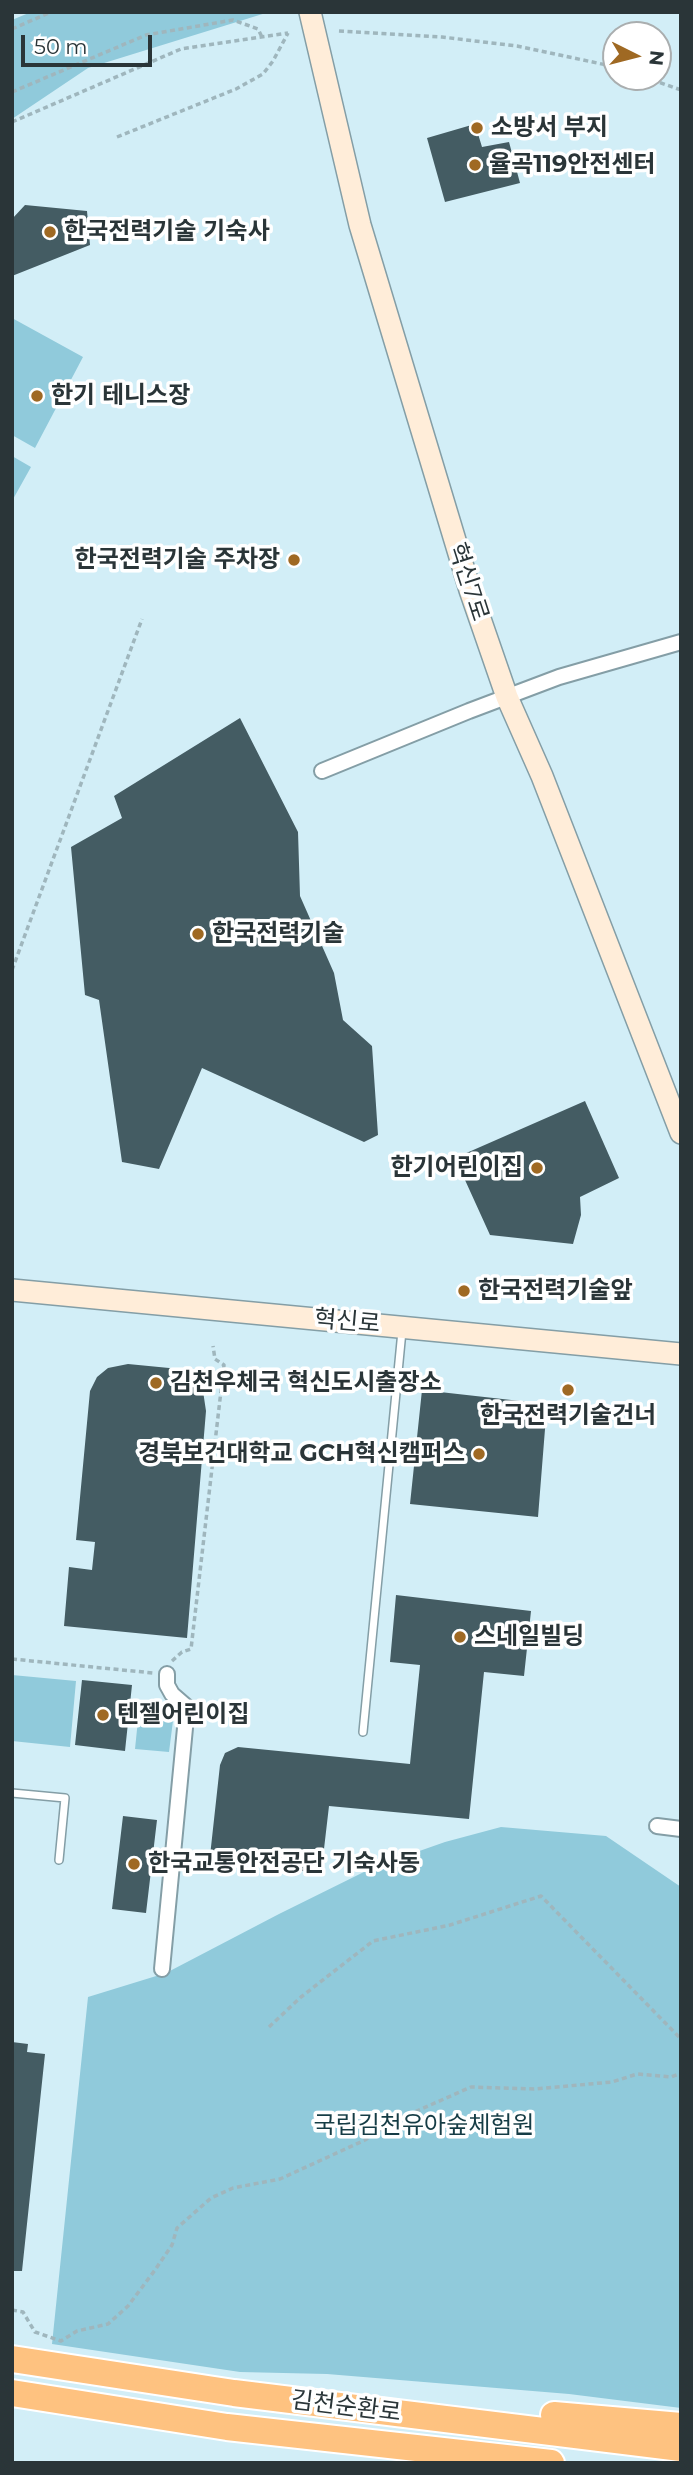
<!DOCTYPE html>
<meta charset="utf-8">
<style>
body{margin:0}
#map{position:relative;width:693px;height:2475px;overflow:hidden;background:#d2eef7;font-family:Montserrat,sans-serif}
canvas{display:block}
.frame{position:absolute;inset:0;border:14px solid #2a3538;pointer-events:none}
.north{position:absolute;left:602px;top:21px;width:70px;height:70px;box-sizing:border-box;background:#fff;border:2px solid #aaaeaf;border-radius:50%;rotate:96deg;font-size:19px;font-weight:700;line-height:28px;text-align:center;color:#2a3538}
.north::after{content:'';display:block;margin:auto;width:24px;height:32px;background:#9f6923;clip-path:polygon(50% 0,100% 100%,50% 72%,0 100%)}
.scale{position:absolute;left:21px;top:35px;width:131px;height:32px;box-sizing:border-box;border:4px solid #2a3538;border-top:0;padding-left:9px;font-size:21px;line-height:24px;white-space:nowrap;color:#2a3538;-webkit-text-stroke:5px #fff;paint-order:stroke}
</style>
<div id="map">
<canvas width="693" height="2475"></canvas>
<div class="frame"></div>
<div class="north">N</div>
<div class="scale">50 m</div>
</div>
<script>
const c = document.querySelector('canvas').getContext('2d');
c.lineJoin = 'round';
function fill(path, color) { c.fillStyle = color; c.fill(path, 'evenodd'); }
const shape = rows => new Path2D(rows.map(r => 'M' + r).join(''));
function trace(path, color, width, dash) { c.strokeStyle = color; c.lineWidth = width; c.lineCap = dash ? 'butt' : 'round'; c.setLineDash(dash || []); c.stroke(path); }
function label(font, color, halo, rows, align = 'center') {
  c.font = font + ' Montserrat,"Noto Sans KR",sans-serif'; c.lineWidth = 7; c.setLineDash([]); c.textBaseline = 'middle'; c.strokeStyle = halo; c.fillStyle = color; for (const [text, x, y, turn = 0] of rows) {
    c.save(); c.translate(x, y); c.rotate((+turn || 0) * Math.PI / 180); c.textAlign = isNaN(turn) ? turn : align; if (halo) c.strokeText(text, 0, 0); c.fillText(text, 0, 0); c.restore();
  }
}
fill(shape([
 [31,12,269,12,88,68,12,119,12,20],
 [12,318,83,357,35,448,12,435],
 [12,456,31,467,12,501],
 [12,1675,76,1681,70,1747,12,1741],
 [139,1710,174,1713,169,1752,135,1749],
 [501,1827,606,1836,681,1887,681,2408,569,2394,327,2374,240,2372,52,2344,88,1997,166,1973,279,1914,374,1867,445,1842]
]), '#90cadb');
fill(shape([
 [475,124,482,147,509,142,520,183,445,202,427,138],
 [25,205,87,211,90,245,12,276,12,219],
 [240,718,298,832,300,896,334,973,343,1020,372,1046,378,1135,364,1142,202,1068,159,1169,122,1162,99,1000,85,995,71,847,122,818,114,796],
 [585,1101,619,1178,580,1197,581,1215,573,1244,490,1235,455,1158],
 [128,1364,200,1371,206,1411,187,1638,64,1626,69,1567,92,1570,95,1542,76,1540,90,1391,97,1377,108,1368],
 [422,1390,547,1404,538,1517,410,1504],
 [396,1595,531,1611,524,1676,484,1672,469,1819,329,1806,322,1866,311,1872,217,1861,210,1856,220,1765,225,1753,238,1747,410,1764,420,1665,390,1662],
 [82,1680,132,1685,125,1751,75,1745],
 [123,1816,157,1820,146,1913,112,1909],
 [12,2042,28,2044,27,2052,45,2054,22,2271,12,2271]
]), '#445c63');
const lane = shape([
 [363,1732,402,1331],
 [12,1793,65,1798,59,1860]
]);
const street = shape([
 [322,771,469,711,559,677,681,642],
 [657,1826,681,1829],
 [162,1969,187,1707,172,1694,167,1685,167,1674]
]);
const secondary = shape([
 [310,12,360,225,470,590,507,697,542,776,681,1133],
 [12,1290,681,1354]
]);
const highway = shape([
 [12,2359,234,2393,681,2448],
 [12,2393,227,2427,551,2463],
 [554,2415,681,2426]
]);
trace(lane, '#849ea6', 10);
trace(street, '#849ea6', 18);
trace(secondary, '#849ea6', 24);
trace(highway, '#fff', 30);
trace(shape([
 [12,29,51,12],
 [339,31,442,37,517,46,616,67],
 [644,77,681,90],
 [12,92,146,35,233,20,258,29,262,37],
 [12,122,181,49,288,33],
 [117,137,236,89,263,74,273,61,288,33],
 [12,970,142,619],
 [12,1659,153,1673],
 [172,1661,182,1652,191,1649,224,1365,215,1359,213,1346],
 [269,2027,301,1997,373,1941,450,1925,541,1896,681,2039],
 [12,2310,23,2312,35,2332,61,2341,77,2331,108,2324,128,2306,155,2270,172,2245,177,2228,211,2198,233,2188,280,2179,365,2140,392,2122,471,2087,534,2089,612,2082,637,2074,671,2077,681,2073]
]), '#9fb6bd', 3.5, [5, 3.5]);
trace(lane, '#fff', 7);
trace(street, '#fff', 14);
trace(secondary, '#ffedd9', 21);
trace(highway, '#fec280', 26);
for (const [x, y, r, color] of [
 [477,128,7,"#9f6923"],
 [475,165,7,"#9f6923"],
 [50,232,7,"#9f6923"],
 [37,396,7,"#9f6923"],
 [294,560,7,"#9f6923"],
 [198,934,7,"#9f6923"],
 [537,1168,7,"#9f6923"],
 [464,1291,7,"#9f6923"],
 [156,1383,7,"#9f6923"],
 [568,1390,7,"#9f6923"],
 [479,1454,7,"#9f6923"],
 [460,1637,7,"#9f6923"],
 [103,1715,7,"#9f6923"],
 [134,1864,7,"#9f6923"]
]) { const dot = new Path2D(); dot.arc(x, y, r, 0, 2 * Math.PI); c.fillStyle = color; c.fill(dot); trace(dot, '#fff', 2.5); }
label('bold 24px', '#2a3538', '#fff', [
 ["소방서 부지",491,128],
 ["율곡119안전센터",489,165],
 ["한국전력기술 기숙사",64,232],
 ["한기 테니스장",51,396],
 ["한국전력기술 주차장",280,560,"right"],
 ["한국전력기술",212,934],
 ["한기어린이집",523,1168,"right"],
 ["한국전력기술앞",478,1291],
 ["김천우체국 혁신도시출장소",170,1383],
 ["한국전력기술건너",568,1416,"center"],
 ["경북보건대학교 GCH혁신캠퍼스",465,1454,"right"],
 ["스네일빌딩",474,1637],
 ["텐젤어린이집",117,1715],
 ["한국교통안전공단 기숙사동",148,1864]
], 'left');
label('24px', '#2a3538', '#fff', [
 ["혁신7로",468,582,72],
 ["혁신로",347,1322,5],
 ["김천순환로",346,2407,7]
]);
label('24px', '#153c45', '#fff', [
 ["국립김천유아숲체험원",424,2126]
]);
</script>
